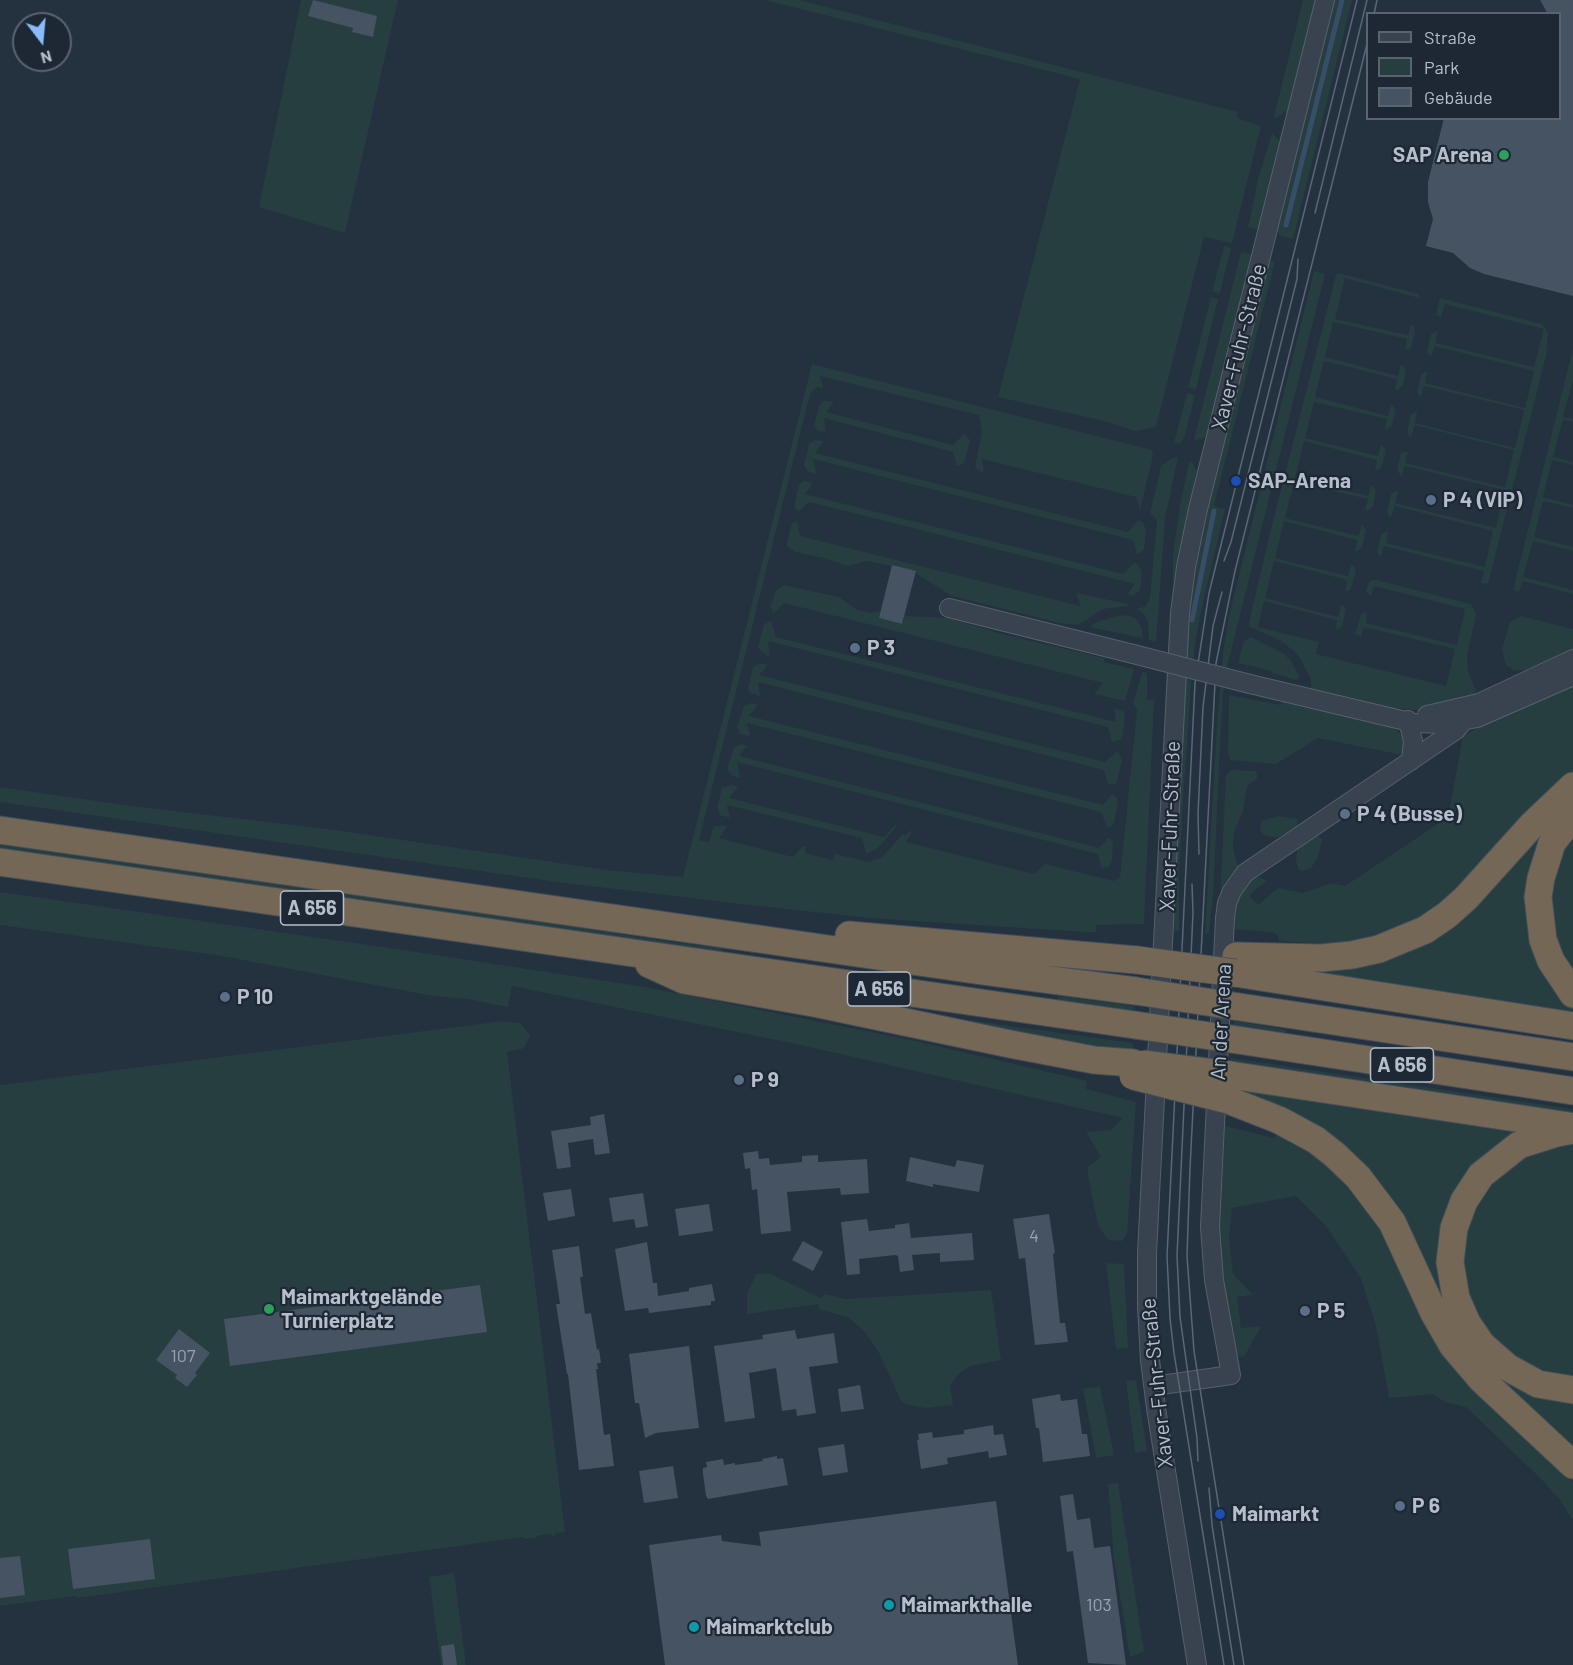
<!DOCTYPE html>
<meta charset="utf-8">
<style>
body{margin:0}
#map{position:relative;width:1573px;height:1665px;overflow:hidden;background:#24313f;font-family:Barlow,sans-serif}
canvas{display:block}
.legend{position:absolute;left:1366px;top:12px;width:195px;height:108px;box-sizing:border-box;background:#1d2834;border:2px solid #5a6470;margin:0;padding:8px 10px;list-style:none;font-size:18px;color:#b5beca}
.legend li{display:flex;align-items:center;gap:12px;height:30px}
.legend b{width:30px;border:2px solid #5a6470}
.north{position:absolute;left:12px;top:12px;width:60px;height:60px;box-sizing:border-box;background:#1d2834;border:2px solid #5a6470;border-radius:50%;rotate:164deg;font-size:16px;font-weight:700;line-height:24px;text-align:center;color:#b5beca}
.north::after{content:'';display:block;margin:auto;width:21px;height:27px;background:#8abafa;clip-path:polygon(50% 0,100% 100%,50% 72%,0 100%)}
</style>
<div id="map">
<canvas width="1573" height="1665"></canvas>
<ul class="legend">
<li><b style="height:8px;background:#38434f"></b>Straße</li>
<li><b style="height:16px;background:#263e40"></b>Park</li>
<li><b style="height:16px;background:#455363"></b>Gebäude</li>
</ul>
<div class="north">N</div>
</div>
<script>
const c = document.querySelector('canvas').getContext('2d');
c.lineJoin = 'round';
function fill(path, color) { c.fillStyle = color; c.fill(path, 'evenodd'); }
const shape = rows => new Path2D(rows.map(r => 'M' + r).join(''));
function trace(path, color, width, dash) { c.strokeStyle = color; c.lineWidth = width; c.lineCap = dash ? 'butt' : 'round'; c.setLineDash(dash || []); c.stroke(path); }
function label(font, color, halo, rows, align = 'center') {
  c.font = font + ' Barlow,sans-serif'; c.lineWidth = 4.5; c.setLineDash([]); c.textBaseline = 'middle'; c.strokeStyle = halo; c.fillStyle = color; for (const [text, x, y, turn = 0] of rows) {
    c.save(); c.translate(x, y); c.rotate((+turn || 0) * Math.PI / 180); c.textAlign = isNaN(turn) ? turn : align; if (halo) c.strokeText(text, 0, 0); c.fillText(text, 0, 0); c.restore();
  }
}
fill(shape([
 [301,0,398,0,345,233,259,207],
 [765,0,799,0,1238,112,1237,118,1261,126,1232,243,1204,237,1156,427,1135,431,1104,421,998,397,1080,79],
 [1303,0,1316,0,1288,110,1276,118,1274,116],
 [1334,0,1352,0,1293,239,1280,236,1277,230],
 [1272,133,1279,141,1279,147,1259,230,1248,227,1258,179],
 [1224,246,1231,248,1220,293,1212,292],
 [1241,252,1252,255,1208,434,1202,439,1194,440],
 [1271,261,1275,261,1214,506,1225,509,1201,611,1195,645,1191,685,1184,787,1179,874,1179,931,1174,931,1175,867,1190,604,1199,546,1211,490,1267,266],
 [1314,271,1325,274,1228,663,1223,694,1220,746,1213,896,1209,933,1205,933,1217,724,1223,652,1229,616],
 [1338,273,1419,294,1419,298,1345,278,1335,319,1408,335,1411,325,1414,326,1415,332,1411,348,1405,350,1407,339,1333,322,1325,357,1398,376,1401,364,1406,369,1403,385,1398,390,1395,390,1397,379,1324,361,1315,397,1388,416,1391,405,1393,406,1396,410,1392,426,1385,430,1387,419,1314,402,1305,438,1378,456,1381,444,1386,450,1382,466,1378,470,1375,470,1377,460,1304,441,1295,478,1368,496,1371,485,1376,490,1373,506,1371,509,1365,511,1368,499,1294,482,1285,518,1358,536,1362,525,1363,526,1366,530,1362,547,1361,549,1355,551,1357,540,1284,521,1275,558,1348,576,1351,565,1354,566,1356,570,1352,586,1349,591,1345,591,1347,580,1274,561,1265,598,1338,617,1341,605,1344,606,1346,610,1342,627,1335,631,1337,620,1264,601,1258,627,1319,642,1316,654,1446,686,1455,649,1364,627,1361,637,1355,634,1361,614,1367,612,1366,623,1457,645,1465,609,1374,586,1371,597,1366,591,1369,582,1372,580,1376,580,1467,603,1472,605,1476,615,1467,656,1468,671,1476,690,1475,699,1436,709,1412,710,1379,707,1311,691,1311,679,1300,658,1294,651,1281,641,1250,627,1249,622,1253,605,1273,521,1336,275],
 [1211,297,1218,299,1196,389,1188,388],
 [1440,298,1542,324,1548,333,1546,356,1488,584,1481,583,1484,571,1384,546,1381,557,1377,553,1381,534,1388,531,1386,543,1485,567,1493,531,1395,506,1391,517,1389,516,1387,513,1391,494,1396,491,1398,492,1395,503,1496,528,1504,490,1405,466,1401,477,1397,469,1401,453,1406,452,1408,452,1405,463,1505,487,1514,450,1415,425,1411,437,1407,433,1411,414,1417,411,1415,423,1515,448,1524,410,1424,386,1421,397,1417,393,1421,374,1428,371,1425,383,1525,408,1534,371,1435,346,1431,357,1427,352,1431,334,1437,331,1436,343,1534,367,1544,329,1445,304,1441,317,1436,315],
 [1573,348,1573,380,1563,417,1573,419,1573,422,1563,420,1553,457,1573,462,1573,465,1552,460,1543,497,1573,505,1573,508,1543,501,1534,537,1573,547,1573,551,1533,541,1523,577,1573,590,1573,594,1523,581,1519,592,1513,590],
 [812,364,1152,450,1153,456,1140,510,1136,497,982,459,984,473,981,472,975,467,982,432,979,415,820,376,823,388,818,387,814,389,810,394,699,840,709,842,713,828,715,826,728,826,719,838,793,857,803,846,805,847,805,853,833,860,835,854,869,862,882,857,901,836,913,830,906,842,1034,874,1045,864,1114,881,1120,877,1137,710,1133,704,1142,672,1147,673,1147,700,1154,700,1144,924,1096,925,1096,932,1084,932,870,918,749,905,557,882,0,802,0,787,124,805,335,830,607,870,683,877],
 [1187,393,1195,395,1185,435,1180,444,1174,443],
 [824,400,834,402,826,412,953,445,964,434,970,440,965,461,963,464,957,466,953,452,824,418,826,432,819,431,814,426,819,406],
 [815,440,824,441,815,453,1128,532,1138,520,1143,523,1146,529,1144,550,1137,555,1133,540,813,459,816,474,808,472,804,465,809,444],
 [1178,457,1165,519,1156,642,1149,640,1148,622,1145,615,1136,609,1146,606,1150,597,1157,522,1154,516,1150,514,1161,466,1172,458],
 [1192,462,1197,471,1187,515,1176,580,1173,581,1173,553,1181,499,1189,463],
 [804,481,813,483,805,494,1123,574,1134,563,1137,564,1142,571,1140,590,1132,596,1127,594,1135,584,809,502,798,512,794,506,799,485],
 [797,521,800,536,1080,606,1077,593,1128,604,1127,606,1104,609,1077,625,1059,623,952,596,915,573,915,571,867,561,848,566,824,558,795,552,787,546,787,542,792,523],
 [783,585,839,597,857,610,871,613,881,611,879,618,902,624,905,616,948,618,1002,634,1104,658,1104,662,1134,669,1125,701,1094,694,1103,683,784,603,774,613,770,607,776,591],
 [1120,615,1130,616,1136,619,1142,628,1142,638,1089,627,1097,622],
 [1521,616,1573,629,1573,651,1528,671,1513,670,1506,665,1502,650,1510,622],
 [771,621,776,637,1116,722,1114,708,1123,711,1125,716,1122,739,1112,742,1108,727,768,641,770,655,766,655,758,648,764,624],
 [1251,637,1283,653,1290,660,1300,677,1296,680,1272,673,1272,671,1238,663,1244,641],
 [760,663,768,665,759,675,1105,762,1116,752,1119,753,1122,760,1117,782,1114,785,1108,784,1104,770,758,682,760,696,752,694,748,690,753,667],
 [1573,685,1573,772,1559,783,1485,863,1435,910,1395,931,1351,942,1326,944,1279,941,1278,935,1271,932,1234,929,1236,901,1251,880,1256,875,1267,881,1249,895,1258,905,1278,888,1303,893,1331,883,1345,886,1448,817,1463,736,1486,723],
 [1229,695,1281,705,1282,700,1394,728,1403,737,1404,752,1402,755,1318,738,1276,764,1230,760,1228,754],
 [751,703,758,705,749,716,1103,805,1112,794,1117,798,1118,802,1114,823,1112,826,1107,827,1101,812,747,723,750,736,744,735,740,734,737,727,744,706],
 [742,744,747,746,739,756,1099,848,1108,838,1110,838,1113,843,1112,861,1109,867,1101,868,1098,854,737,762,740,778,732,776,727,769,733,751,734,747],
 [1232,770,1256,771,1257,775,1257,778,1247,786,1243,811,1234,832,1233,847,1238,867,1225,882,1220,899,1226,775],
 [732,785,738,787,729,798,884,837,895,825,897,826,879,847,871,852,866,853,862,838,727,805,730,818,720,815,717,808,722,788],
 [1564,803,1535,866,1573,1005,1573,1012,1282,969,1389,953],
 [1278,816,1297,819,1298,826,1277,838,1266,836,1260,831,1261,821],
 [1317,835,1322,839,1318,858,1311,868,1302,871,1298,869,1296,861,1297,848],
 [1573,836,1573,972,1557,943,1551,905,1552,886,1557,868,1566,847],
 [0,843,479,912,678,943,722,948,721,955,0,850],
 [0,892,390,948,645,987,916,1041,1087,1081,1086,1089,1136,1102,1127,1234,1122,1241,1108,1240,1099,1227,1094,1207,1087,1167,1101,1157,1086,1132,1111,1130,1123,1118,796,1044,512,986,508,1007,467,999,433,996,222,956,0,925],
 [1058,996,1134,1006,1135,1013,1058,1001],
 [918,1013,1133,1043,1133,1052,1039,1039],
 [503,1021,520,1023,530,1035,526,1046,522,1049,507,1052,565,1532,556,1533,554,1537,550,1534,537,1536,536,1538,524,1539,523,1537,77,1598,76,1596,0,1606,0,1085],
 [1234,1021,1270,1027,1287,1030,1285,1033,1233,1030],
 [1231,1058,1573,1109,1573,1117,1231,1066],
 [1247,1089,1531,1130,1468,1182,1455,1321,1573,1397,1573,1453,1470,1355,1408,1236,1246,1095,1245,1092],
 [1225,1126,1275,1138,1277,1132,1297,1142,1344,1178,1573,1483,1573,1520,1560,1500,1542,1480,1466,1407,1444,1402,1434,1394,1389,1398,1376,1326,1361,1279,1325,1225,1296,1196,1232,1208,1229,1237,1233,1274,1253,1295,1237,1297,1241,1328,1261,1326,1244,1357,1235,1356,1228,1314,1219,1242],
 [1573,1144,1573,1376,1557,1374,1535,1367,1517,1358,1490,1335,1481,1322,1465,1286,1463,1265,1464,1244,1469,1223,1485,1192,1495,1179,1511,1165,1527,1156,1545,1150],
 [1106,1263,1124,1264,1128,1348,1116,1349],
 [756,1274,771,1274,820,1298,825,1294,846,1299,991,1290,1001,1360,970,1366,959,1374,950,1385,953,1405,926,1408,908,1405,901,1401,879,1353,865,1332,849,1318,819,1309,819,1304,747,1314,747,1294],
 [1136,1380,1147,1451,1135,1453,1126,1381],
 [1100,1387,1114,1455,1096,1458,1083,1388],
 [1118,1483,1144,1652,1130,1657,1114,1559,1108,1484],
 [454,1573,466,1665,441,1665,429,1577]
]), '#263e40');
trace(shape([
 [1286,225,1342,0],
 [1192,620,1214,511]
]), '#384d67', 5);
fill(shape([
 [313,0,377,16,373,37,352,32,353,28,308,16],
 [1540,0,1573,0,1573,296,1484,274,1470,268,1453,253,1426,246,1433,219,1428,202,1428,182,1444,118,1560,118,1560,14,1548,14],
 [892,565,916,571,902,624,879,618],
 [604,1114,610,1153,595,1155,593,1139,568,1143,571,1167,557,1169,551,1131,591,1125,590,1117],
 [758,1151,759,1159,769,1158,770,1165,802,1162,802,1156,818,1155,818,1162,867,1159,869,1193,841,1195,840,1188,787,1192,791,1231,761,1234,757,1189,752,1190,750,1168,745,1169,743,1153],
 [910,1157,955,1167,957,1160,984,1165,979,1192,933,1184,933,1187,906,1181],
 [571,1189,575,1216,548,1221,543,1193],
 [643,1193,648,1226,636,1228,634,1219,613,1222,609,1198],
 [709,1204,713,1231,679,1236,675,1209],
 [1049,1214,1055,1253,1053,1254,1060,1323,1065,1323,1068,1342,1035,1345,1025,1258,1019,1259,1013,1219],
 [867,1219,869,1231,895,1228,895,1225,909,1223,911,1238,972,1233,974,1260,940,1262,940,1253,912,1255,914,1270,900,1272,898,1256,895,1255,859,1259,860,1274,847,1275,841,1222],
 [803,1241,823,1252,813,1271,792,1260],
 [647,1242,653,1283,657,1283,658,1296,689,1291,689,1288,712,1284,715,1301,711,1301,711,1305,649,1313,648,1308,625,1311,615,1249],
 [579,1246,583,1277,580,1277,585,1314,591,1313,597,1350,599,1349,601,1363,597,1363,598,1369,596,1369,604,1435,610,1434,614,1466,579,1470,568,1374,567,1374,556,1304,560,1304,552,1250],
 [480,1285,487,1332,230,1366,224,1319],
 [179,1329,210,1353,195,1373,197,1375,187,1387,175,1378,177,1375,156,1360],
 [795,1330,797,1339,834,1333,838,1363,809,1367,816,1413,797,1416,796,1409,782,1411,776,1368,749,1373,755,1418,725,1422,714,1346,763,1339,762,1335],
 [689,1346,699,1428,656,1433,645,1438,639,1403,635,1403,629,1354],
 [860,1385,864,1409,841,1412,838,1389],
 [1060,1394,1061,1401,1077,1399,1082,1434,1087,1434,1090,1456,1043,1462,1039,1428,1036,1428,1032,1399],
 [993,1425,994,1435,1003,1434,1007,1455,989,1458,988,1451,947,1458,948,1464,921,1469,917,1440,919,1440,918,1434,932,1432,933,1438,964,1434,964,1430],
 [844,1444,848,1472,823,1476,818,1448],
 [777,1456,777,1459,783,1458,788,1485,708,1499,706,1496,703,1474,703,1468,707,1467,706,1462,723,1459,724,1465,735,1463,735,1465,763,1461,762,1459],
 [673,1466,678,1498,644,1503,639,1471],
 [1073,1494,1077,1520,1090,1518,1094,1548,1110,1546,1126,1665,1088,1663,1073,1551,1067,1552,1060,1496],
 [996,1501,1018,1665,665,1665,649,1545,721,1535,722,1541,761,1546,759,1532],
 [150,1539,155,1579,73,1589,68,1549],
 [20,1556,25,1595,0,1598,0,1558],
 [454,1644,457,1665,443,1665,441,1646]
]), '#455363');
const minor = shape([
 [949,608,1133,654],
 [1250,684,1414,723,1447,724,1477,718,1573,676],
 [1427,715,1479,703,1573,659],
 [1408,720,1413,741,1411,761],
 [1154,1386,1231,1375,1214,1280,1210,1227,1225,918,1227,903,1232,891,1245,873,1456,730,1479,703],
 [1197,1665,1156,1408,1150,1360,1147,1306,1147,1253,1180,613,1186,567,1198,509,1325,0]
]);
const highway = shape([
 [1573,816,1552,843,1541,878,1538,897,1543,940,1551,961,1573,994],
 [0,830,982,971,1136,991],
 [0,862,1135,1025],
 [849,935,1137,960],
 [1236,956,1321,958,1352,955,1379,949,1425,930,1447,915,1466,898,1532,825,1573,786],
 [649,964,684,980,819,1004,1010,1044,1094,1060,1133,1063],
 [1235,973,1573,1026],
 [1233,1006,1573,1057],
 [1231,1039,1573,1091],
 [1230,1075,1569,1126],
 [1228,1100,1279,1120,1316,1140,1335,1155,1358,1177,1392,1222,1434,1313,1453,1346,1482,1380,1573,1465],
 [1573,1130,1557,1133,1519,1145,1481,1175,1464,1201,1454,1228,1450,1262,1456,1298,1467,1323,1482,1345,1507,1367,1538,1384,1573,1390]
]);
trace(minor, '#56616d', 20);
trace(highway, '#434e5a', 29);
trace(minor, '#38434f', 18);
trace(highway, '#756755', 27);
trace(shape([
 [1374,14,1377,0],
 [1315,213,1367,0],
 [1224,561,1231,542,1276,363,1297,279,1298,259],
 [1199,854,1198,814,1203,707,1213,626,1222,592],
 [1192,884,1193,913,1177,1256,1180,1317,1197,1438,1198,1461],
 [1209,1488,1212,1525,1234,1665],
 [1224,1665,1174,1353,1170,1318,1167,1256,1195,683,1209,593,1357,0],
 [1244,1665,1194,1351,1187,1256,1190,1168,1216,663,1235,571,1368,40]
]), '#5a6776', 1.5);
const minorBridge = shape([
 [1133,654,1250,684]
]);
const highwayBridge = shape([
 [1137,960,1235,973],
 [1136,991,1233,1006],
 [1135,1025,1231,1039],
 [1143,1064,1230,1075],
 [1133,1076,1228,1100]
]);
trace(minorBridge, '#56616d', 20, []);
trace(highwayBridge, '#434e5a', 29, []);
trace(minorBridge, '#38434f', 18);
trace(highwayBridge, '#756755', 27);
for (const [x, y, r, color] of [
 [1504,155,6,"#2e9e5b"],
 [1236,481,6,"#1a4fb4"],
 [1431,500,6,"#5c6f8a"],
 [855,648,6,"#5c6f8a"],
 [1345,814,6,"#5c6f8a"],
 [225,997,6,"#5c6f8a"],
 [739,1080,6,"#5c6f8a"],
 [269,1309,6,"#2e9e5b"],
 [1305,1311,6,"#5c6f8a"],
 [1400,1506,6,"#5c6f8a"],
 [1220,1514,6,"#1a4fb4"],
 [889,1605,6,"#0f9aa8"],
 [694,1627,6,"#0f9aa8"]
]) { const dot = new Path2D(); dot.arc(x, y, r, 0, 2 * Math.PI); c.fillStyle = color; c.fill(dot); trace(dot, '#1d2834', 2); }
label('18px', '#99a3b0', null, [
 ["4",1034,1236],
 ["107",183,1356],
 ["103",1099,1605]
]);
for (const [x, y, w] of [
 [312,908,63],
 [879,989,63],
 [1402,1065,63]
]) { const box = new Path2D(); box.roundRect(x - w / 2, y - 17, w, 34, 4.5); c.fillStyle = '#1d2834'; c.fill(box); trace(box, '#b5beca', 1.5); }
label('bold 20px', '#b5beca', null, [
 ["A 656",312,908],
 ["A 656",879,989],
 ["A 656",1402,1065]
]);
label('bold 21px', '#b5beca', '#1d2834', [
 ["SAP Arena",1492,155,"right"],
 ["SAP-Arena",1248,481],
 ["P 4 (VIP)",1443,500],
 ["P 3",867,648],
 ["P 4 (Busse)",1357,814],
 ["P 10",237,997],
 ["P 9",751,1080],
 ["Maimarktgelände",281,1297],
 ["Turnierplatz",281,1321],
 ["P 5",1317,1311],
 ["P 6",1412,1506],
 ["Maimarkt",1232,1514],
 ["Maimarkthalle",901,1605],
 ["Maimarktclub",706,1627]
], 'left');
label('21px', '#b5beca', '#1d2834', [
 ["Xaver-Fuhr-Straße",1239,347,-76],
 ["Xaver-Fuhr-Straße",1170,826,-88],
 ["An der Arena",1221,1022,-87],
 ["Xaver-Fuhr-Straße",1157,1383,-96]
]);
</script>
